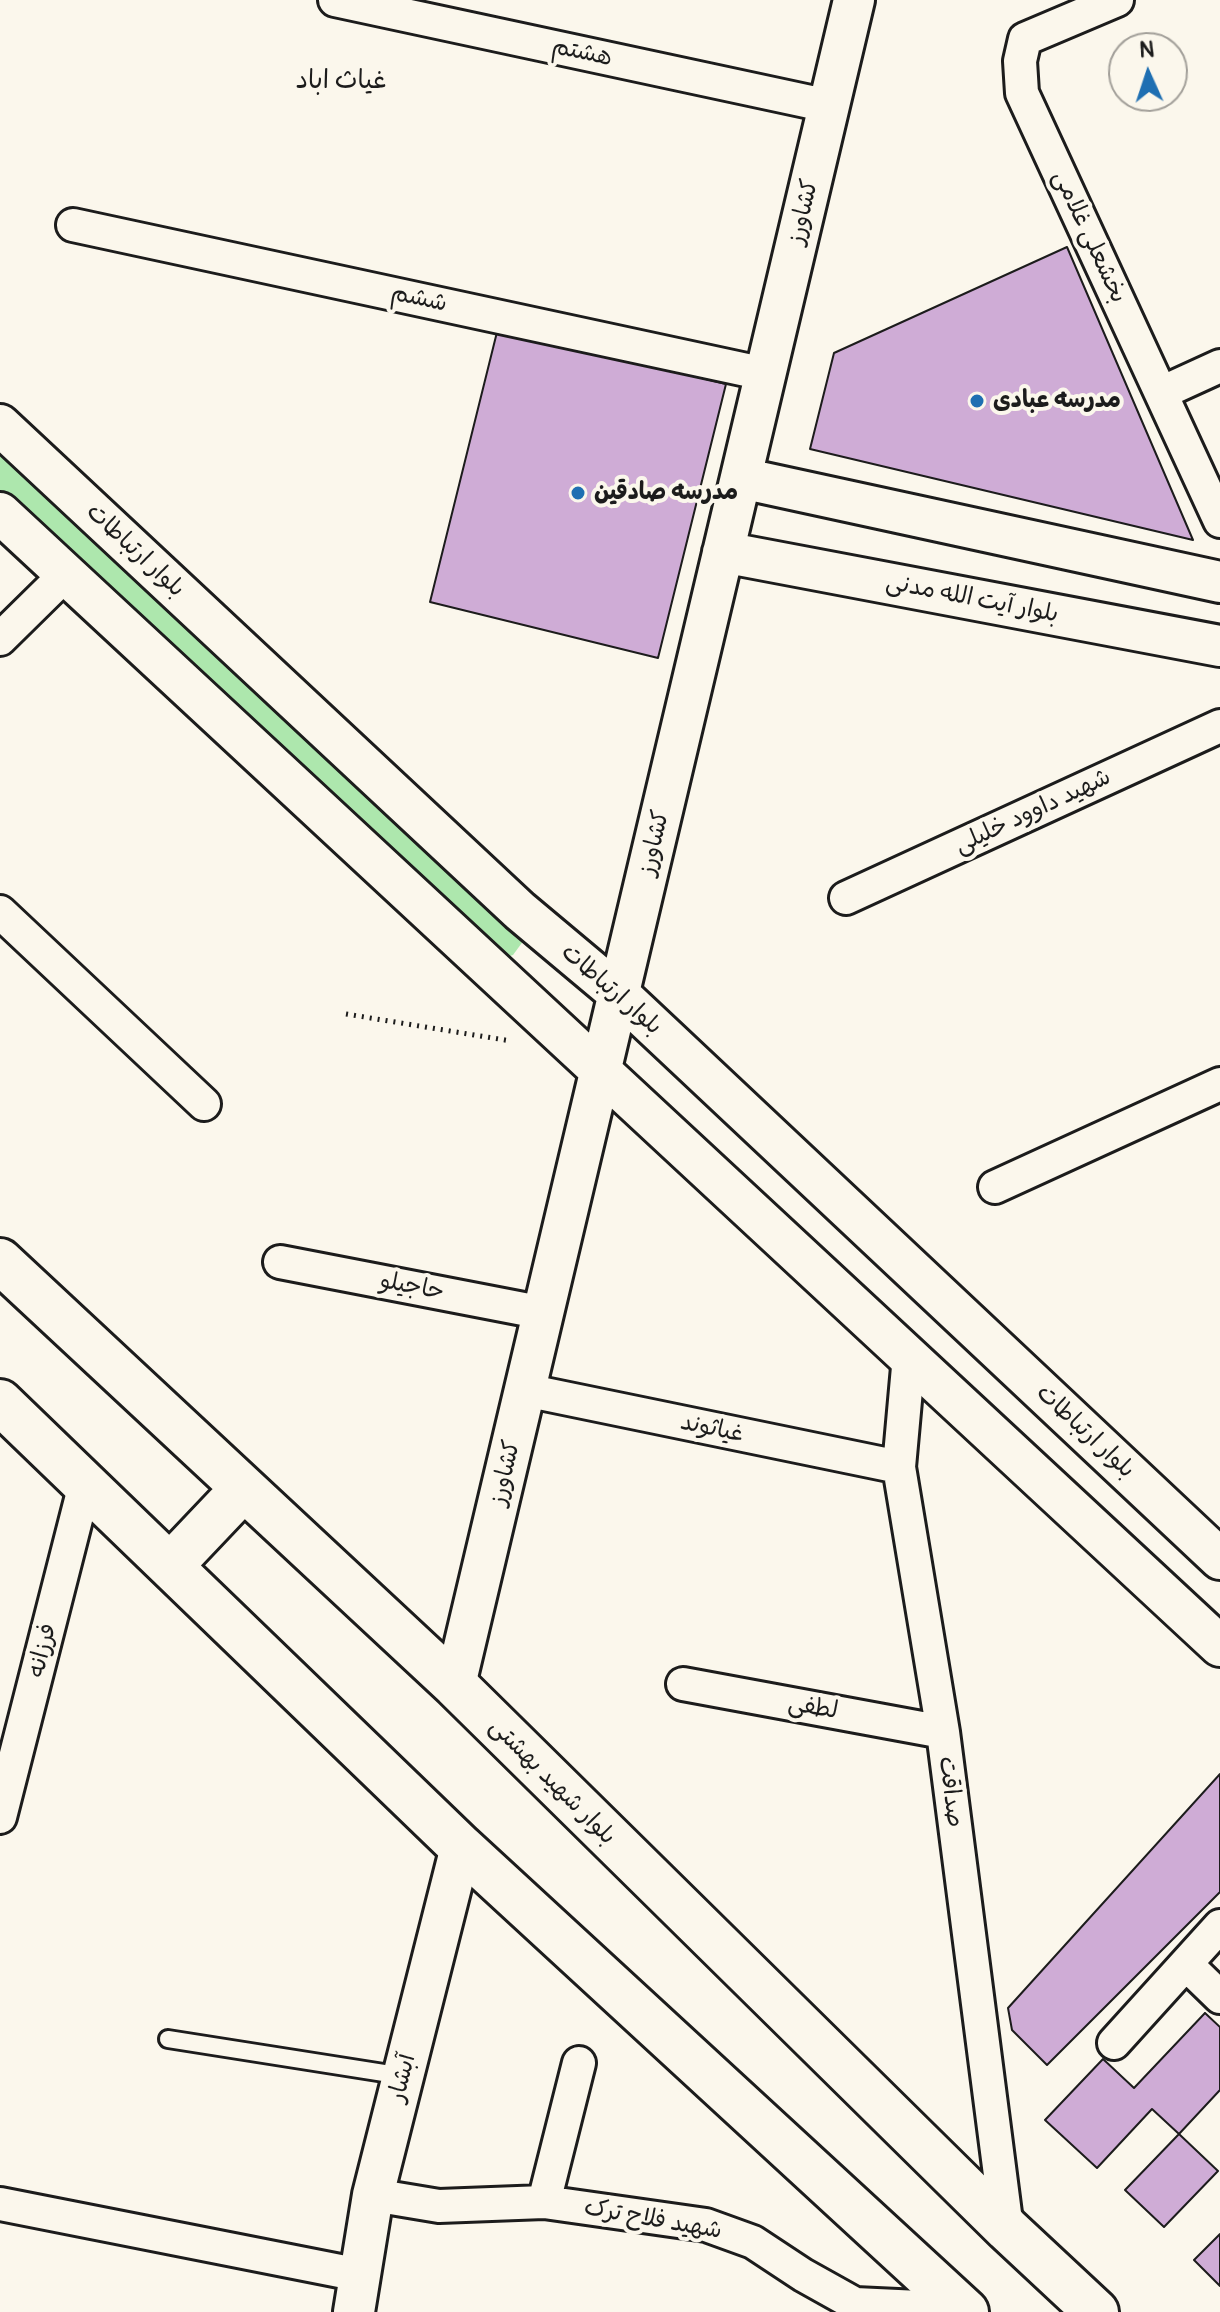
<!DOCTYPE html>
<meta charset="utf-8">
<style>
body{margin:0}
#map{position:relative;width:1220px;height:2312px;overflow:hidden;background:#fbf7ec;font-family:Pangolin,sans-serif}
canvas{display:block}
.north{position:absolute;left:1108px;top:32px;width:80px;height:80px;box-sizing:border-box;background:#fbf7ec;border:2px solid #a29f99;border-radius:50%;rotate:357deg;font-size:22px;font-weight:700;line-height:32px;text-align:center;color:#1c1c1c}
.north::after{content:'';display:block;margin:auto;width:28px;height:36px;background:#1f6fb2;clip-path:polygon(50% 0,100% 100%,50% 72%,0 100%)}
</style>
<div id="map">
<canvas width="1220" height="2312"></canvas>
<div class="north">N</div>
</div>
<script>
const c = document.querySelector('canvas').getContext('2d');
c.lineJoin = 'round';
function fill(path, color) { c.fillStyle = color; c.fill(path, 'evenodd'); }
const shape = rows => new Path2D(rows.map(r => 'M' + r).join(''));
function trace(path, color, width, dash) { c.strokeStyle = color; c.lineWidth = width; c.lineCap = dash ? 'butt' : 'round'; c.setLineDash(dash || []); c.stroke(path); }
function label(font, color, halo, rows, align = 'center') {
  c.font = font + ' Pangolin,"Playpen Sans Arabic",sans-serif'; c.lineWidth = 8; c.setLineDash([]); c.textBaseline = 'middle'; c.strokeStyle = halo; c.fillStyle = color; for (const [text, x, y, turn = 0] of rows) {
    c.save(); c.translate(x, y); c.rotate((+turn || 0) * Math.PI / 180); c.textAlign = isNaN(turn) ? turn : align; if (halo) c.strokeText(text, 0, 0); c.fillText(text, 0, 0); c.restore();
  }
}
fill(shape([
 [0,425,524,940,513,955,500,959,0,513]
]), '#ade7ad');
const building = shape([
 [1067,247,1193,540,810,449,834,353,1067,247],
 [498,328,726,384,658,658,430,602,498,328],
 [1220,1774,1220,1892,1047,2065,1012,2030,1008,2008,1220,1774],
 [1205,2013,1220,2027,1220,2090,1179,2134,1152,2109,1097,2168,1045,2120,1103,2059,1134,2088,1205,2013],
 [1179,2134,1218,2171,1164,2227,1125,2190,1179,2134],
 [1220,2234,1220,2286,1194,2260,1220,2234]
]);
fill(building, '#cfacd6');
trace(building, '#1c1c1c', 2);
const service = shape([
 [168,2039,403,2076]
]);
const minor = shape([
 [335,0,829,106],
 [1117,0,1025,39,1020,61,1022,93,1220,521],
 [73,225,765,374],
 [1161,393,1220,366],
 [0,639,66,574],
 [846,898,1220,726],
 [0,912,204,1104],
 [995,1187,1220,1084],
 [280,1262,544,1313],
 [909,1356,899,1467,943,1732,1007,2229],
 [525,1390,899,1467],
 [683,1684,943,1732],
 [0,1817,85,1484],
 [1186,1964,1220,1997],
 [1114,2043,1220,1926],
 [373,2195,439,2206,544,2202,706,2225,753,2242,803,2275,855,2304,962,2309],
 [544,2202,579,2063],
 [0,2204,360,2275]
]);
const tertiary = shape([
 [0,425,520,911,619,994,1220,1559],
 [741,478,1220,582],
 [0,513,1220,1646],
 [723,552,1220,646],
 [455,1685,854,0],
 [354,2312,373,2195,461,1847]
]);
const primary = shape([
 [0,1261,455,1685,1007,2229,1096,2312],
 [0,1402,461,1847,966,2312],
 [170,1566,243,1489]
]);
trace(service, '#1c1c1c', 22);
trace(minor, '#1c1c1c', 38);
trace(tertiary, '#1c1c1c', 46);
trace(primary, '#1c1c1c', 50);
trace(shape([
 [346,1014,511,1041]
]), '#1c1c1c', 5, [2, 6]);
trace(service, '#fbf7ec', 16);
trace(minor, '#fbf7ec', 32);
trace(tertiary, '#fbf7ec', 40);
trace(primary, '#fbf7ec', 44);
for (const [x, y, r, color] of [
 [977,401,8,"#1f6fb2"],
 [578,493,8,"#1f6fb2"]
]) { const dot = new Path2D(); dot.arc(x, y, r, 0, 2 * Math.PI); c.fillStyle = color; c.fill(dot); trace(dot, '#fbf7ec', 3); }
label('24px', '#1c1c1c', '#fbf7ec', [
 ["هشتم",582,53,12],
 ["کشاورز",804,212,-77],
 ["بخشعلی غلامی",1089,237,65],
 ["ششم",419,299,12],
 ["بلوار ارتباطات",135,551,43],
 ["بلوار آیت الله مدنی",972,599,11],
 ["شهید داوود خلیلی",1033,812,-25],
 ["کشاورز",655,843,-77],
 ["بلوار ارتباطات",611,990,41],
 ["حاجیلو",412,1287,11],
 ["غیاثوند",712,1429,12],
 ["بلوار ارتباطات",1085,1432,43],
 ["کشاورز",506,1473,-77],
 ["فرزانه",43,1651,-76],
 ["لطفی",813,1708,10],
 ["بلوار شهید بهشتی",552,1782,45],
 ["صداقت",950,1792,83],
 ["آبشار",403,2078,-76],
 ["شهید فلاح ترک",653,2220,10]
]);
label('bold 24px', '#1c1c1c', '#fbf7ec', [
 ["مدرسه عبادی",993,401],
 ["مدرسه صادقین",594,493]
], 'left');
label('26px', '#1c1c1c', '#fbf7ec', [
 ["غیاث اباد",341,81]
]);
</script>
